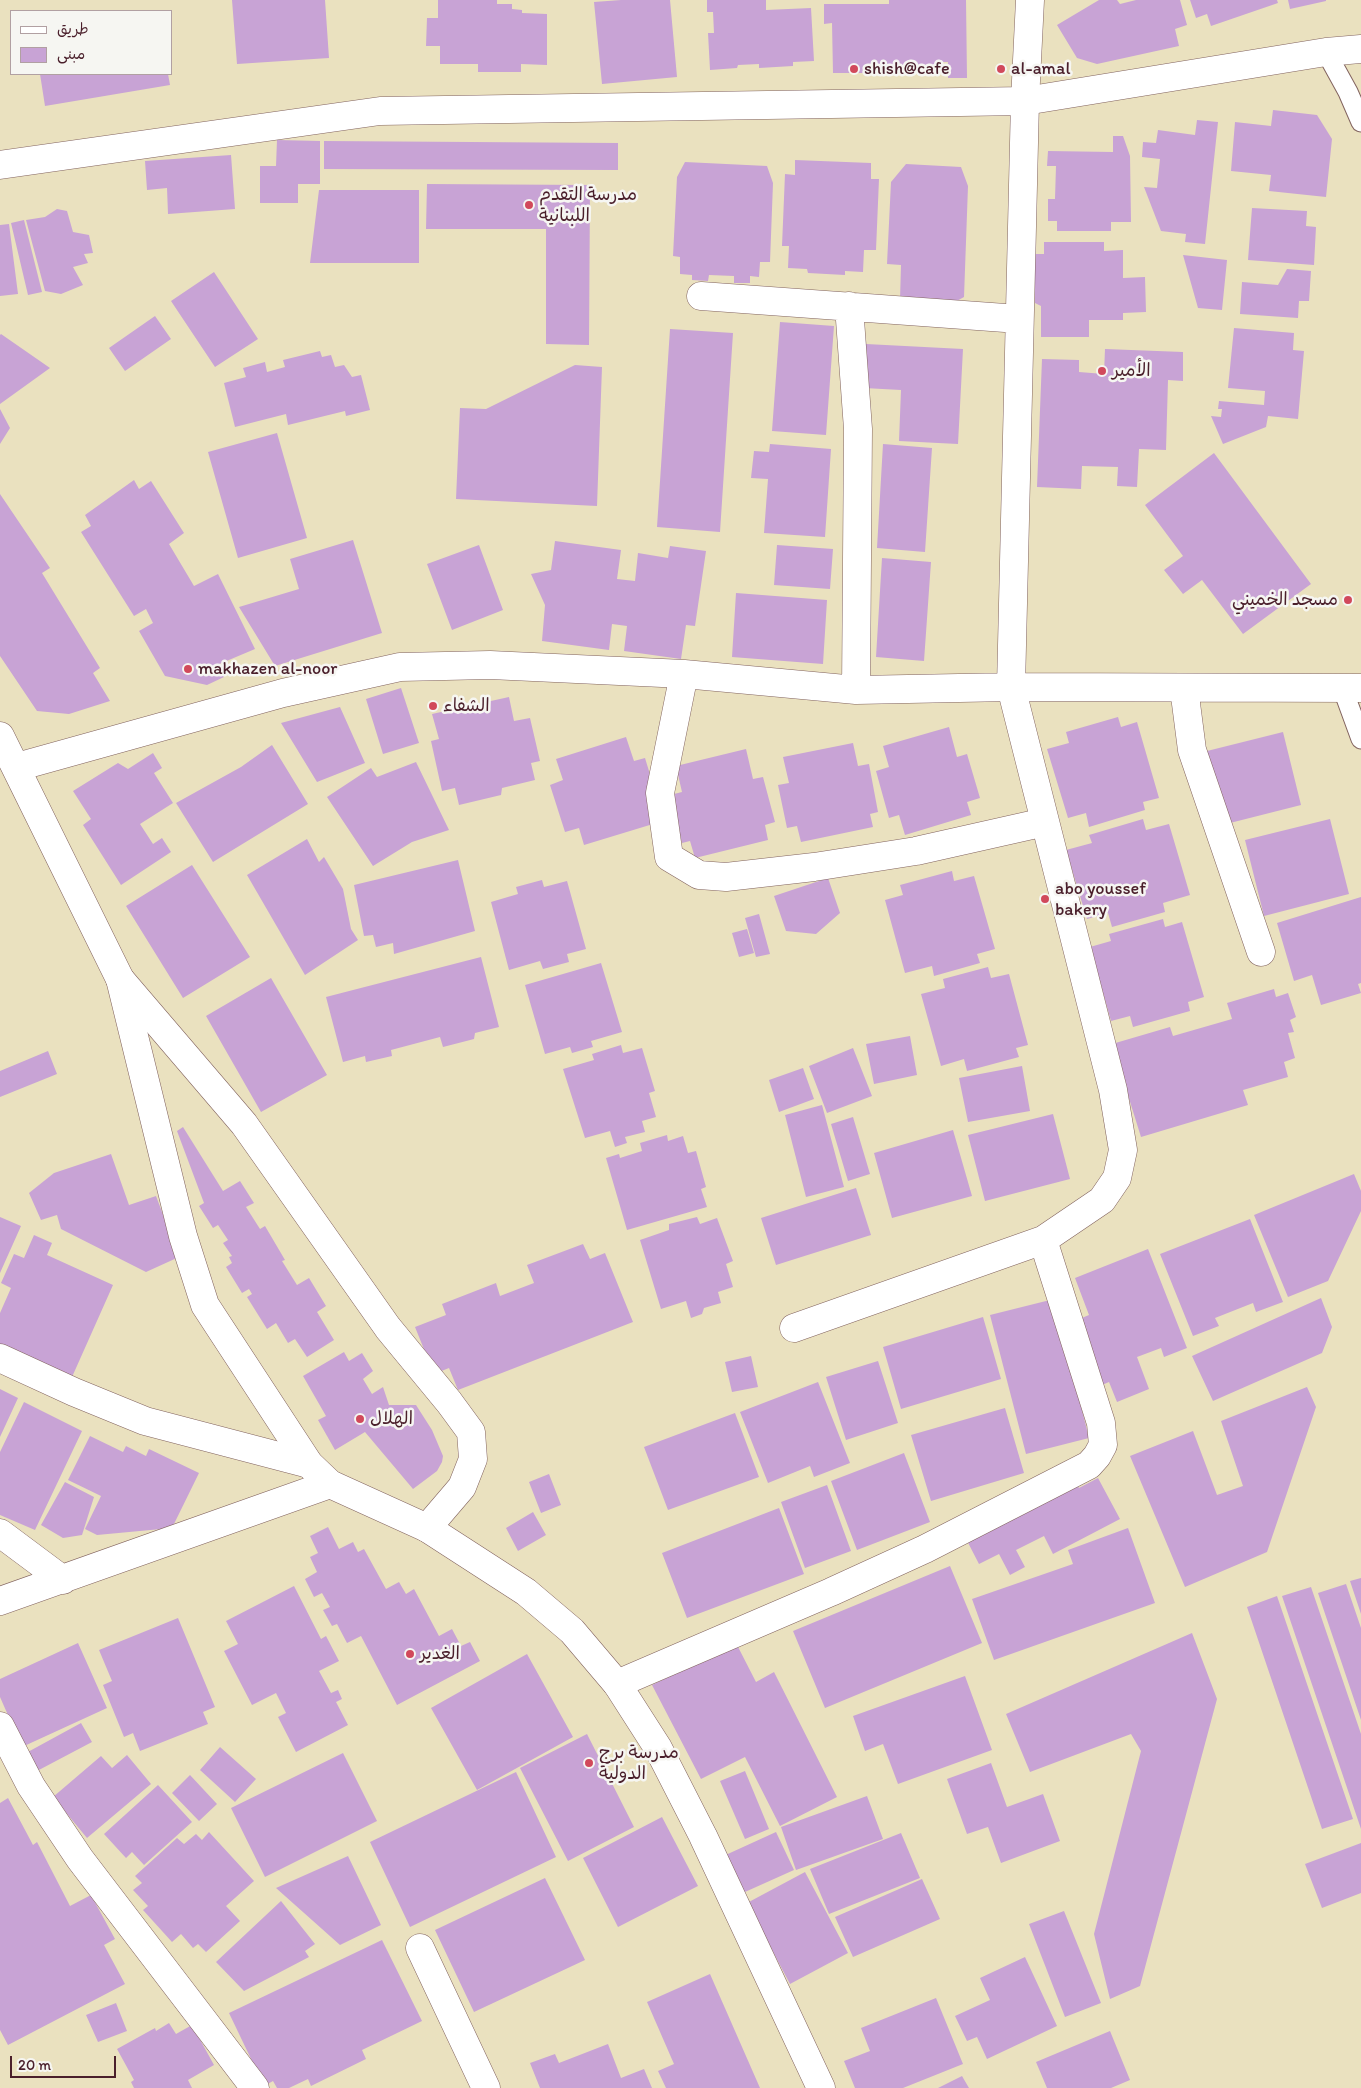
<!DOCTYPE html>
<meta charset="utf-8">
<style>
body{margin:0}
#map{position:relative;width:1361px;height:2088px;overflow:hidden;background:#eae1bf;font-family:Itim,"Playpen Sans Arabic",sans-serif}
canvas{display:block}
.legend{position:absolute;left:10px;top:10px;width:162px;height:65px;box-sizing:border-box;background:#f6f6f2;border:1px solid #b1a0a2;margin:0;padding:6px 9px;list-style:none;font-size:15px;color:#4a1f2b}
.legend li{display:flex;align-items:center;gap:10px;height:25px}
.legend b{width:25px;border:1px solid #b1a0a2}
.scale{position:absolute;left:10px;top:2056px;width:106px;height:22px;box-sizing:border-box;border:2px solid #4a1f2b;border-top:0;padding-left:6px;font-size:15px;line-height:18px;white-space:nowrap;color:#4a1f2b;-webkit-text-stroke:4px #f6f6f2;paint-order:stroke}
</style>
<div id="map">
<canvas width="1361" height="2088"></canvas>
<ul class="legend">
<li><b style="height:6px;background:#fff"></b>طريق</li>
<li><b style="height:14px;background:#c8a3d5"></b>مبنى</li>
</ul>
<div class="scale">20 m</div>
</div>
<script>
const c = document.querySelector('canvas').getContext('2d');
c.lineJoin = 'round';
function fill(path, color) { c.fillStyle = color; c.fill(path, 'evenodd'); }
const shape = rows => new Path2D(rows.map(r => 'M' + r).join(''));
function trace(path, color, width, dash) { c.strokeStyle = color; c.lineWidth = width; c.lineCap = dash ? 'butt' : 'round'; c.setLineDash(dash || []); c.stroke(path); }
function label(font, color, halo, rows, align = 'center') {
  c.font = font + ' Itim,"Playpen Sans Arabic",sans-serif'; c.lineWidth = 5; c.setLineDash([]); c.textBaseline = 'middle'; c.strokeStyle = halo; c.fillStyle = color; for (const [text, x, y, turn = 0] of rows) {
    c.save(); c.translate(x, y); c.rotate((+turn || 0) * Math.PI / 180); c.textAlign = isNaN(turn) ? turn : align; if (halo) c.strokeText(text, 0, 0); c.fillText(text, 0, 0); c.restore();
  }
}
fill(shape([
 [232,0,325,0,329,58,237,64],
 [438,0,497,0,497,4,512,4,512,9,522,10,522,13,547,14,547,65,521,64,521,72,478,72,478,64,440,64,440,46,426,46,427,18,438,18],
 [621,0,670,0,677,77,602,84,594,2],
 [707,0,766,0,766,10,811,8,814,61,793,62,793,66,759,68,759,64,738,65,737,68,710,70,708,33,714,33,713,12,707,12],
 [889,0,966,0,967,78,948,78,948,62,936,62,936,71,917,71,916,63,909,62,909,73,833,73,832,23,824,24,824,4,889,4],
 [1099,0,1117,0,1120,4,1136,0,1180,0,1187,25,1175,29,1179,46,1097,64,1077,58,1057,25],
 [1190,0,1277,0,1278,3,1211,26,1207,14,1196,18],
 [1288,0,1326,0,1326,1,1290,9],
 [40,74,168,74,170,85,45,106],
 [1273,110,1317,115,1332,139,1326,197,1269,191,1271,175,1231,171,1235,122,1271,126],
 [1197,120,1218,122,1205,244,1185,242,1186,234,1161,231,1144,187,1157,188,1160,159,1142,157,1143,142,1156,143,1158,130,1195,135],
 [1113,136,1123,136,1130,156,1131,222,1111,222,1111,231,1057,231,1057,221,1048,221,1048,199,1055,199,1056,166,1047,166,1048,151,1113,152],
 [277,140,320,141,320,184,298,184,298,203,260,203,260,166,276,166],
 [324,141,618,143,618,170,324,169],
 [231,155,235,209,168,214,167,188,147,190,145,161],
 [795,160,871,163,871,179,879,179,876,250,864,250,863,272,845,271,845,275,808,273,807,269,788,268,789,246,782,246,785,174,795,175],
 [685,162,767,166,773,183,770,262,760,262,759,277,750,276,750,283,734,283,734,276,709,275,708,281,692,280,692,275,680,274,680,257,673,256,677,177],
 [906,164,961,167,968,186,964,297,953,303,900,300,901,265,887,264,891,182],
 [427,184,590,185,589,345,546,344,546,229,426,229],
 [319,190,419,190,419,263,310,263],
 [1252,208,1307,211,1306,226,1316,227,1314,265,1248,260],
 [57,209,67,211,73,232,89,235,93,253,84,254,88,263,73,267,83,285,61,294,45,291,26,220,45,217],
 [24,220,42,292,28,295,11,223],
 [9,224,18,294,0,296,0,225],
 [1044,242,1104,242,1104,251,1123,250,1123,278,1145,277,1146,312,1123,313,1123,320,1089,320,1089,337,1041,337,1041,306,1035,303,1034,254,1044,254],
 [1183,255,1227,260,1222,310,1198,308],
 [1287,269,1311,271,1309,301,1299,301,1298,318,1240,314,1242,282,1278,285],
 [214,272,258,339,215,367,171,301],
 [155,316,171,339,125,371,109,348],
 [780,322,834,326,826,435,772,431],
 [1234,328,1294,333,1293,350,1304,351,1298,419,1268,416,1266,427,1223,444,1211,416,1221,417,1222,409,1218,409,1219,401,1264,405,1265,391,1228,388],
 [670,329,733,333,720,532,657,527],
 [1,334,50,368,0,404,0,335],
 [866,344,963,349,958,444,899,441,901,390,864,388],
 [1105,349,1183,352,1183,381,1168,380,1166,450,1139,449,1137,487,1117,486,1118,467,1082,466,1081,489,1037,487,1042,359,1079,360,1079,372,1104,374],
 [320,351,322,357,331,355,335,367,344,365,352,377,361,375,370,410,346,416,345,411,288,425,286,414,235,427,224,383,246,377,243,368,265,362,267,372,285,367,283,360],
 [575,365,602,367,597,506,456,499,460,408,486,409],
 [0,409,10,428,0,444],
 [277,433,307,538,238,558,208,452],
 [770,444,831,449,825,537,764,533,768,479,751,478,754,451,769,452],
 [883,444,932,448,925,552,877,548],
 [1214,453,1311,584,1243,634,1202,580,1183,594,1164,570,1183,556,1145,505],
 [134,480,139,489,151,481,184,533,169,544,194,586,218,574,255,649,217,665,224,677,207,685,165,676,139,631,153,623,146,609,134,616,81,532,91,526,85,515],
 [0,494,50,568,42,573,100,668,93,673,110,701,69,714,37,711,0,656],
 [353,540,382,633,275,666,239,607,299,589,290,559],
 [555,541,621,550,617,579,635,581,638,553,668,558,670,546,706,551,695,626,686,625,681,659,624,651,627,626,612,624,609,650,542,641,545,605,531,574,551,570],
 [479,545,503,610,452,630,427,564],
 [777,545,833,549,830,589,774,585],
 [882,558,931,562,924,661,876,657],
 [736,593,827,600,823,664,732,657],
 [401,688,419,743,383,754,366,699],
 [509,697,514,721,530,718,540,761,531,763,535,780,502,788,501,795,459,805,455,788,442,791,431,741,439,739,432,714],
 [340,707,365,763,317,782,281,723],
 [1118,717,1121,727,1137,722,1159,798,1143,802,1145,810,1089,827,1086,813,1068,818,1047,749,1069,743,1066,732],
 [949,727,957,757,967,754,980,798,967,802,971,815,905,835,899,815,889,818,876,771,889,767,883,746],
 [1283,732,1301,805,1226,824,1207,751],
 [626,737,634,761,645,758,660,807,653,824,584,845,579,828,565,832,550,785,563,780,556,759],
 [853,743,858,766,869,764,878,812,870,814,873,827,801,842,797,826,787,828,778,785,789,783,783,757],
 [272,745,308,804,213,862,176,803,241,767],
 [746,749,753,779,763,777,775,822,765,825,768,840,695,858,690,841,682,843,670,795,682,792,676,766],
 [153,753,162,768,154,773,173,803,140,824,153,844,162,838,171,852,121,885,83,825,91,819,73,791,118,763,128,769],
 [416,762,449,830,412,842,373,866,327,797,371,768,377,777],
 [1143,819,1146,830,1169,824,1190,895,1163,903,1165,912,1112,927,1108,913,1087,919,1066,850,1092,843,1089,835],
 [1330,819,1349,894,1264,916,1245,840],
 [307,839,319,862,324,857,343,889,351,929,358,940,305,975,247,875],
 [458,860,475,931,394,954,393,943,376,947,373,935,364,936,354,885],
 [192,865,250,957,183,998,126,906],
 [952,871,954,881,974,876,995,949,977,954,980,963,934,976,932,966,905,973,885,900,903,895,900,885],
 [828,878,840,913,816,934,786,931,774,896],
 [542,880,544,887,567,881,586,949,567,954,569,962,543,969,540,961,509,970,491,902,518,894,516,887],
 [1361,897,1361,983,1358,984,1361,993,1321,1005,1312,975,1294,981,1277,923],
 [759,914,770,954,756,957,745,918],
 [1163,919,1165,927,1182,922,1204,997,1188,1002,1190,1011,1133,1027,1130,1016,1111,1021,1090,947,1111,941,1109,934],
 [747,929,754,953,739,957,732,933],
 [481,957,499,1027,475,1033,474,1039,443,1047,440,1037,391,1050,392,1056,366,1062,365,1056,343,1062,326,997],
 [601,963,622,1032,591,1041,593,1047,572,1053,570,1047,545,1054,525,985],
 [988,967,991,978,1009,974,1028,1045,1016,1048,1019,1057,967,1071,964,1059,941,1066,921,994,945,988,943,979],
 [271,978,327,1075,261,1112,206,1016],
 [1274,989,1276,997,1288,993,1296,1017,1290,1020,1294,1032,1288,1033,1295,1058,1284,1062,1288,1077,1243,1090,1248,1105,1141,1137,1112,1044,1170,1027,1173,1036,1232,1019,1227,1003],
 [910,1036,917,1075,874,1084,866,1044],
 [621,1045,623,1053,642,1048,655,1091,649,1093,656,1117,642,1121,645,1132,625,1137,627,1143,615,1147,610,1131,585,1138,563,1069,594,1060,592,1054],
 [853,1048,872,1096,827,1113,809,1066],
 [48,1051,57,1074,0,1097,0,1071],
 [1022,1066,1030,1111,968,1122,959,1078],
 [803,1068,814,1099,779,1112,769,1080],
 [822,1105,844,1187,806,1197,785,1115],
 [1053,1114,1070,1179,985,1201,968,1135],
 [853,1117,870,1174,848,1181,831,1124],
 [183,1127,223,1191,240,1181,254,1203,246,1207,260,1229,265,1226,285,1260,282,1261,297,1285,309,1278,326,1306,317,1312,334,1340,307,1357,295,1339,288,1343,276,1323,267,1329,247,1297,252,1294,249,1289,242,1293,226,1267,232,1263,229,1257,232,1256,223,1243,228,1240,218,1225,213,1228,199,1206,204,1203,177,1131],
 [953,1130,972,1196,892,1218,874,1153],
 [667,1135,668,1141,683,1136,688,1153,696,1151,706,1187,701,1189,707,1207,627,1230,606,1158,619,1154,620,1158,642,1151,640,1143],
 [111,1154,129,1205,156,1196,179,1257,146,1272,61,1229,57,1215,41,1220,29,1193,54,1173],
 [1354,1174,1361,1191,1361,1211,1328,1281,1288,1297,1254,1215],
 [856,1188,871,1235,776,1265,761,1218],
 [0,1217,21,1226,0,1273],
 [697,1217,700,1224,717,1218,733,1261,726,1264,733,1287,718,1292,721,1303,704,1308,702,1314,691,1318,686,1301,661,1309,640,1240,669,1230,669,1224],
 [1250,1219,1283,1302,1256,1312,1253,1303,1215,1318,1219,1326,1193,1336,1160,1254],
 [34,1235,52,1243,47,1255,113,1285,72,1377,0,1344,0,1313,11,1288,1,1283,14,1254,24,1258],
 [583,1244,590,1259,605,1253,633,1322,458,1390,449,1368,434,1374,415,1327,446,1315,442,1304,496,1283,500,1296,534,1283,527,1265],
 [1148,1249,1187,1348,1164,1357,1161,1348,1137,1357,1149,1389,1117,1402,1109,1382,1102,1385,1077,1320,1089,1315,1075,1278],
 [1321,1298,1332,1327,1322,1353,1213,1401,1192,1356],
 [1054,1299,1089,1438,1026,1454,990,1315],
 [983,1317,1001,1379,901,1409,883,1347],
 [344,1352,349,1361,362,1353,373,1371,363,1379,372,1394,383,1387,389,1405,416,1405,432,1430,443,1456,442,1462,437,1471,413,1489,365,1432,335,1450,318,1420,326,1416,303,1376],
 [751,1356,758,1387,732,1392,725,1362],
 [878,1361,898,1423,846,1440,826,1377],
 [818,1382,850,1463,814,1477,810,1466,768,1483,740,1412],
 [1307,1387,1316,1407,1267,1552,1185,1587,1130,1456,1193,1431,1217,1495,1243,1486,1221,1421],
 [0,1389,18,1398,0,1437],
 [24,1402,82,1431,35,1530,0,1515,0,1452],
 [1005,1408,1024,1473,931,1501,911,1435],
 [735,1413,759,1477,668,1510,644,1447],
 [90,1436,123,1452,126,1446,146,1456,149,1449,199,1473,172,1528,97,1535,85,1529,101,1496,68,1480],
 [904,1453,930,1522,857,1550,831,1481],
 [549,1474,561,1505,541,1513,529,1482],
 [1074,1478,1079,1488,1098,1478,1120,1519,1053,1554,1044,1536,1016,1550,1025,1567,1010,1575,999,1554,979,1564,962,1531],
 [65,1482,94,1497,82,1535,63,1538,41,1525],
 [827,1485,851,1551,805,1568,781,1502],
 [779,1508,804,1574,687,1618,662,1553],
 [533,1512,546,1535,518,1551,506,1528],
 [328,1527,339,1549,353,1542,358,1552,364,1549,386,1589,399,1582,406,1594,414,1589,439,1636,452,1629,461,1646,470,1642,480,1661,397,1705,361,1636,347,1643,337,1624,332,1626,323,1610,330,1607,322,1593,314,1597,305,1579,317,1572,310,1557,318,1553,310,1536],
 [1128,1528,1155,1603,994,1660,972,1599,1073,1564,1068,1550],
 [950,1566,982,1643,825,1708,793,1631],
 [1361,1578,1361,1614,1350,1581],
 [1346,1584,1361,1628,1361,1720,1318,1593],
 [294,1586,321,1639,326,1636,339,1661,319,1671,331,1693,338,1690,342,1699,336,1702,348,1725,296,1752,278,1717,286,1713,276,1693,252,1705,224,1651,238,1644,226,1621],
 [1311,1587,1361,1734,1361,1829,1282,1596],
 [1277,1596,1353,1819,1322,1829,1247,1607],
 [178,1618,215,1707,203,1712,208,1724,140,1751,133,1733,124,1737,103,1685,112,1681,99,1650],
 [1192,1633,1217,1699,1140,1986,1110,1999,1094,1934,1141,1751,1131,1734,1030,1772,1006,1714],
 [78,1643,107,1708,22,1747,0,1697,0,1679],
 [736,1643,756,1682,774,1672,837,1797,780,1826,745,1757,701,1779,652,1685],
 [527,1654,573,1737,477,1790,431,1708],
 [965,1676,992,1750,898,1784,883,1744,865,1751,853,1716],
 [81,1723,92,1742,37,1771,26,1753],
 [587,1734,634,1827,568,1861,520,1768],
 [220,1747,256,1779,235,1802,200,1770],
 [343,1753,377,1821,265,1877,231,1808],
 [127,1755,151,1784,87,1838,53,1797,101,1756,112,1768],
 [991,1763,1007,1807,1043,1794,1060,1841,1001,1863,988,1827,967,1834,947,1779],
 [745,1771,769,1829,745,1839,720,1781],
 [516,1772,556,1857,410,1927,370,1842],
 [190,1775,217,1804,199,1821,172,1793],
 [158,1785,192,1822,144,1865,132,1852,126,1858,104,1834],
 [867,1796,883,1839,796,1870,781,1827],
 [8,1798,33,1845,37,1842,70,1906,91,1895,115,1939,104,1945,125,1984,8,2045,0,2030,0,1803],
 [662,1817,698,1886,618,1927,583,1858],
 [209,1832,254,1881,226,1906,240,1921,206,1952,198,1944,193,1948,181,1934,172,1942,143,1910,148,1906,133,1890,142,1883,135,1876,177,1838,184,1844,196,1834,202,1840],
 [776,1832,794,1870,736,1896,719,1858],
 [901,1833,920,1878,829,1914,810,1869],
 [1361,1843,1361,1893,1322,1908,1305,1864],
 [348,1856,381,1925,340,1945,276,1888],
 [805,1872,848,1953,790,1984,747,1903],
 [545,1878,585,1960,474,2012,435,1930],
 [922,1879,940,1919,853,1957,835,1917],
 [281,1901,315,1944,305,1951,309,1957,244,1991,216,1962],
 [1064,1911,1101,2003,1065,2017,1029,1924],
 [382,1940,422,2021,362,2050,366,2059,311,2086,308,2079,289,2088,277,2088,273,2081,264,2086,229,2013],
 [1025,1957,1057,2026,987,2059,977,2037,967,2041,955,2016,990,2000,980,1978],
 [710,1974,760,2088,666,2088,658,2071,674,2064,647,2002],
 [936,1998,963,2064,903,2088,855,2088,844,2061,870,2051,861,2028],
 [116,2003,127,2031,98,2042,86,2015],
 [169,2023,176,2034,192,2025,214,2065,188,2080,192,2088,134,2088,131,2082,134,2080,117,2049,155,2028,156,2031],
 [1110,2031,1130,2080,1111,2088,1047,2088,1036,2062],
 [608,2044,621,2078,644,2069,652,2088,540,2088,530,2063,555,2054,559,2063],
 [962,2076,969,2088,938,2088]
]), '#c8a3d5');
const lane = shape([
 [1326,52,1348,92,1361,122],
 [1342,687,1361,739]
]);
const street = shape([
 [701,296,1019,319],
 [849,306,858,429,856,690],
 [684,674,660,793,669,857,699,875,726,877,814,867,916,851,1045,822],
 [1184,688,1192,750,1261,952],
 [17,767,283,693,400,667,490,665,684,674,856,690,1011,687,1361,688],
 [120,979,244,1124,388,1328,449,1402,471,1432,473,1459,462,1487,427,1528],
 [794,1328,1043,1240,1102,1200,1117,1178,1123,1150,1113,1090,1011,687,1025,101,1030,0],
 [0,1358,74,1392,145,1421,309,1464],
 [0,1533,63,1580],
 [0,1601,330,1484],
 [617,1684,831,1592,925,1549,1089,1465,1097,1456,1103,1445,1101,1423,1043,1240],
 [0,1726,31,1786,80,1859,255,2088],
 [420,1948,486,2088]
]);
const secondary = shape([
 [0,165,380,111,1025,101,1326,52,1361,49],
 [0,736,120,979,183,1236,205,1305,309,1464,330,1484,427,1528,526,1592,572,1631,617,1684,658,1748,703,1836,821,2088]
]);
trace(lane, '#82635f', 21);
trace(street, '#82635f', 29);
trace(secondary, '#82635f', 29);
trace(lane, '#fff', 19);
trace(street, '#fff', 28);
trace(secondary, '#fff', 28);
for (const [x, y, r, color] of [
 [854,69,5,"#d1495b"],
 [1001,69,5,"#d1495b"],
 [529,205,5,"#d1495b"],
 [1102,371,5,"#d1495b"],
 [1348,600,5,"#d1495b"],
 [188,669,5,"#d1495b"],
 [433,706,5,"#d1495b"],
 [1045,899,5,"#d1495b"],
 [360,1419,5,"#d1495b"],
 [410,1654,5,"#d1495b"],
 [589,1763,5,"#d1495b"]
]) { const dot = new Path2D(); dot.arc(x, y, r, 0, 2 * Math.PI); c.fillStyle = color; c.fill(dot); trace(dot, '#f6f6f2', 2); }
label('18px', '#4a1f2b', '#f6f6f2', [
 ["shish@cafe",864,69],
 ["al-amal",1011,69],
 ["مدرسة التقدم",539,195],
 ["اللبنانية",539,216],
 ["الأمير",1112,371],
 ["مسجد الخميني",1338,600,"right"],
 ["makhazen al-noor",198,669],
 ["الشفاء",443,706],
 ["abo youssef",1055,889],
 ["bakery",1055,910],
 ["الهلال",370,1419],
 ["الغدير",420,1654],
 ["مدرسة برج",599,1753],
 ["الدولية",599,1774]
], 'left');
</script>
